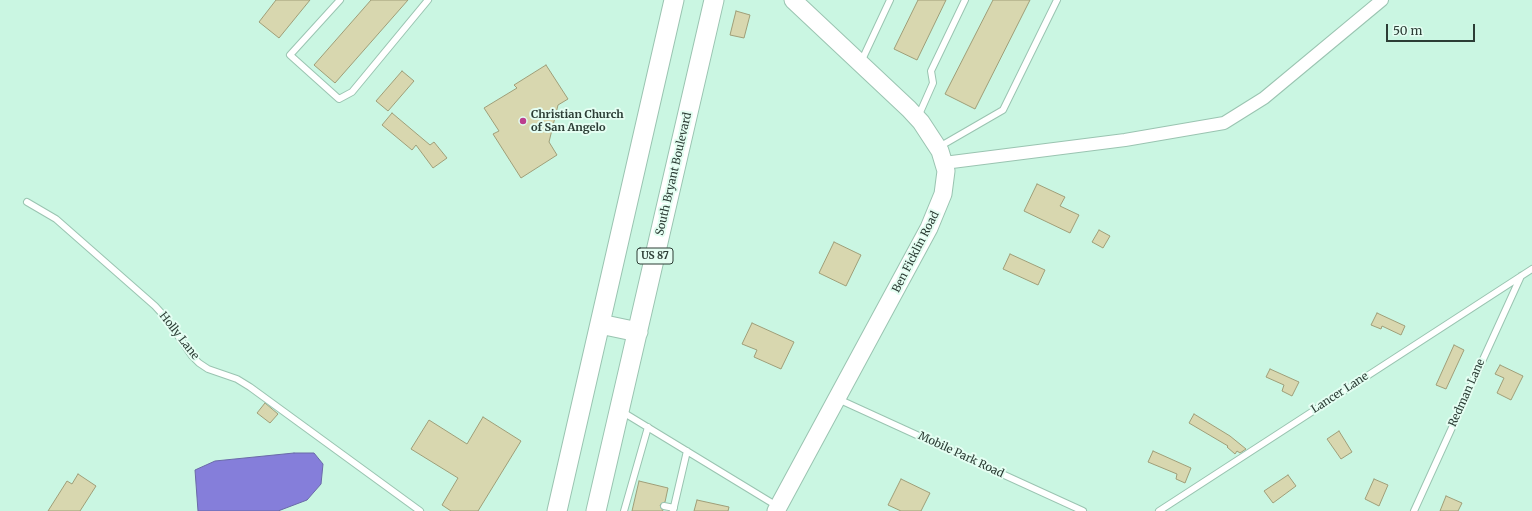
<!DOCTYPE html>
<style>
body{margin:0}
#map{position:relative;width:1532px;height:511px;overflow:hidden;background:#caf6e2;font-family:Merriweather,serif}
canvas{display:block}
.scale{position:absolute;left:1386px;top:24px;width:89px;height:18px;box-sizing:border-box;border:2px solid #2c3d35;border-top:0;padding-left:5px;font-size:12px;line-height:14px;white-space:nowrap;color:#2c3d35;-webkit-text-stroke:3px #e4fef2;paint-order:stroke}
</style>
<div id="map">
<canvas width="1532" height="511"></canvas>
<div class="scale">50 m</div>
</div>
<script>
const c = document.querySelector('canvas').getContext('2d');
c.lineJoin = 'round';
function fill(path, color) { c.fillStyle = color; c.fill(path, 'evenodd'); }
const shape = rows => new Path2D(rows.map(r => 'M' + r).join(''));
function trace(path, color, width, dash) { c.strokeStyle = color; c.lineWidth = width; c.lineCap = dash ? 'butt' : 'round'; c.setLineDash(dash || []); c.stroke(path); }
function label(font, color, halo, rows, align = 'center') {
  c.font = font + ' Merriweather,serif'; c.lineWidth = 4; c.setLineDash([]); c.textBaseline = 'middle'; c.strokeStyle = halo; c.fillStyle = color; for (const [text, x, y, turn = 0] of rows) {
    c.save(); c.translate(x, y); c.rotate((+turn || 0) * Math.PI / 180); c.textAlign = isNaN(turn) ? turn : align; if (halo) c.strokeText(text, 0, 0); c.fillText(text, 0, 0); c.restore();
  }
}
const water = shape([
 [294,453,314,453,323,464,321,484,307,500,278,511,198,511,195,470,215,461,294,453]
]);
fill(water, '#857eda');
trace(water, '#6a6aa8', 1);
const building = shape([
 [276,0,310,0,279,38,259,22,276,0],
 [371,0,408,0,335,83,314,65,371,0],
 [918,0,946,0,917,60,894,49,918,0],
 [993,0,1030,0,975,109,945,94,993,0],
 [736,11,750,15,744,38,730,35,736,11],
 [546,65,568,99,558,105,549,142,557,155,521,178,493,134,499,131,484,108,517,88,514,85,546,65],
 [402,71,414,81,388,111,376,101,402,71],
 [392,113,430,145,434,142,447,158,433,168,416,145,412,150,382,125,392,113],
 [1037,184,1065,197,1060,206,1079,215,1070,233,1024,211,1037,184],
 [1099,230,1110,236,1103,248,1092,242,1099,230],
 [834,242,861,255,846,286,819,273,834,242],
 [1010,254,1045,270,1038,285,1003,269,1010,254],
 [1377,313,1405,326,1401,335,1382,326,1381,329,1371,325,1377,313],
 [752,323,794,342,781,369,754,357,757,350,742,344,752,323],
 [1454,345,1464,350,1446,389,1436,385,1454,345],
 [1500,365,1523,376,1511,400,1497,393,1504,378,1495,374,1500,365],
 [1270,369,1299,382,1292,396,1282,391,1284,385,1266,377,1270,369],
 [265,403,278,414,270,423,257,413,265,403],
 [1194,414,1230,436,1246,449,1240,453,1237,451,1235,454,1227,447,1228,446,1189,423,1194,414],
 [483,417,521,441,478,511,451,511,442,505,458,478,411,449,429,420,467,444,483,417],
 [1339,431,1352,452,1341,459,1327,439,1339,431],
 [1153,451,1191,468,1185,483,1176,479,1177,474,1148,462,1153,451],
 [78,474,96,486,80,511,48,511,67,481,72,484,78,474],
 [1288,475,1296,486,1273,503,1264,491,1288,475],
 [901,479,930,493,921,511,901,511,888,505,901,479],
 [1374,479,1388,485,1379,506,1365,499,1374,479],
 [639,481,668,488,665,502,660,505,663,511,632,511,639,481],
 [1446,496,1462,503,1458,511,1440,511,1446,496],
 [697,500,729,507,728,511,694,511,697,500]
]);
fill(building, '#d8d7af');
trace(building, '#9f9e78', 1);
const lane = shape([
 [340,0,290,55,339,99,352,92,428,0],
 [861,62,890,0],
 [918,117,933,83,931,71,965,0],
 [939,147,1003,110,1057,0],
 [27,202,56,219,155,306,165,317,192,356,199,363,208,369,237,379,250,387,420,511],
 [838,399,1083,511],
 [621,411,777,506],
 [664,506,674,508],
 [624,511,648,427],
 [673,511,687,451],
 [1159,511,1532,269],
 [1414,511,1521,276]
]);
const street = shape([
 [944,163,1125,140,1224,123,1264,98,1382,0]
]);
const secondary = shape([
 [776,511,929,228,943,194,946,171,940,151,921,122,909,109,793,0]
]);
const primary = shape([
 [600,324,638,332],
 [557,511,674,0],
 [596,511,714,0]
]);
trace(lane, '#9ac4b1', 8);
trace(street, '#9ac4b1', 14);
trace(secondary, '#9ac4b1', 19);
trace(primary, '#9ac4b1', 21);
trace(lane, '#fff', 6);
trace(street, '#fff', 12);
trace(secondary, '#fff', 17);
trace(primary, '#fff', 19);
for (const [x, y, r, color] of [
 [523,121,4,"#bc3f8e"]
]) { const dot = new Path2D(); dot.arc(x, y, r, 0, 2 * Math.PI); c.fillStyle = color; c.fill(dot); trace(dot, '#e4fef2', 1.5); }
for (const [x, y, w] of [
 [655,256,36]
]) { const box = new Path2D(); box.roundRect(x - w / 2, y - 8, w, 16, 3); c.fillStyle = '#e4fef2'; c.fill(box); trace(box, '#2c3d35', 1); }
label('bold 10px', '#2c3d35', null, [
 ["US 87",655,256]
]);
label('bold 11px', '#2c3d35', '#e4fef2', [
 ["Christian Church",531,115],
 ["of San Angelo",531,128]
], 'left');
label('11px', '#2c3d35', '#e4fef2', [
 ["South Bryant Boulevard",674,174,-77],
 ["Ben Ficklin Road",916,252,-63],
 ["Holly Lane",179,336,52],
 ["Lancer Lane",1340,393,-33],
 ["Redman Lane",1467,393,-66],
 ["Mobile Park Road",961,455,25]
]);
</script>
